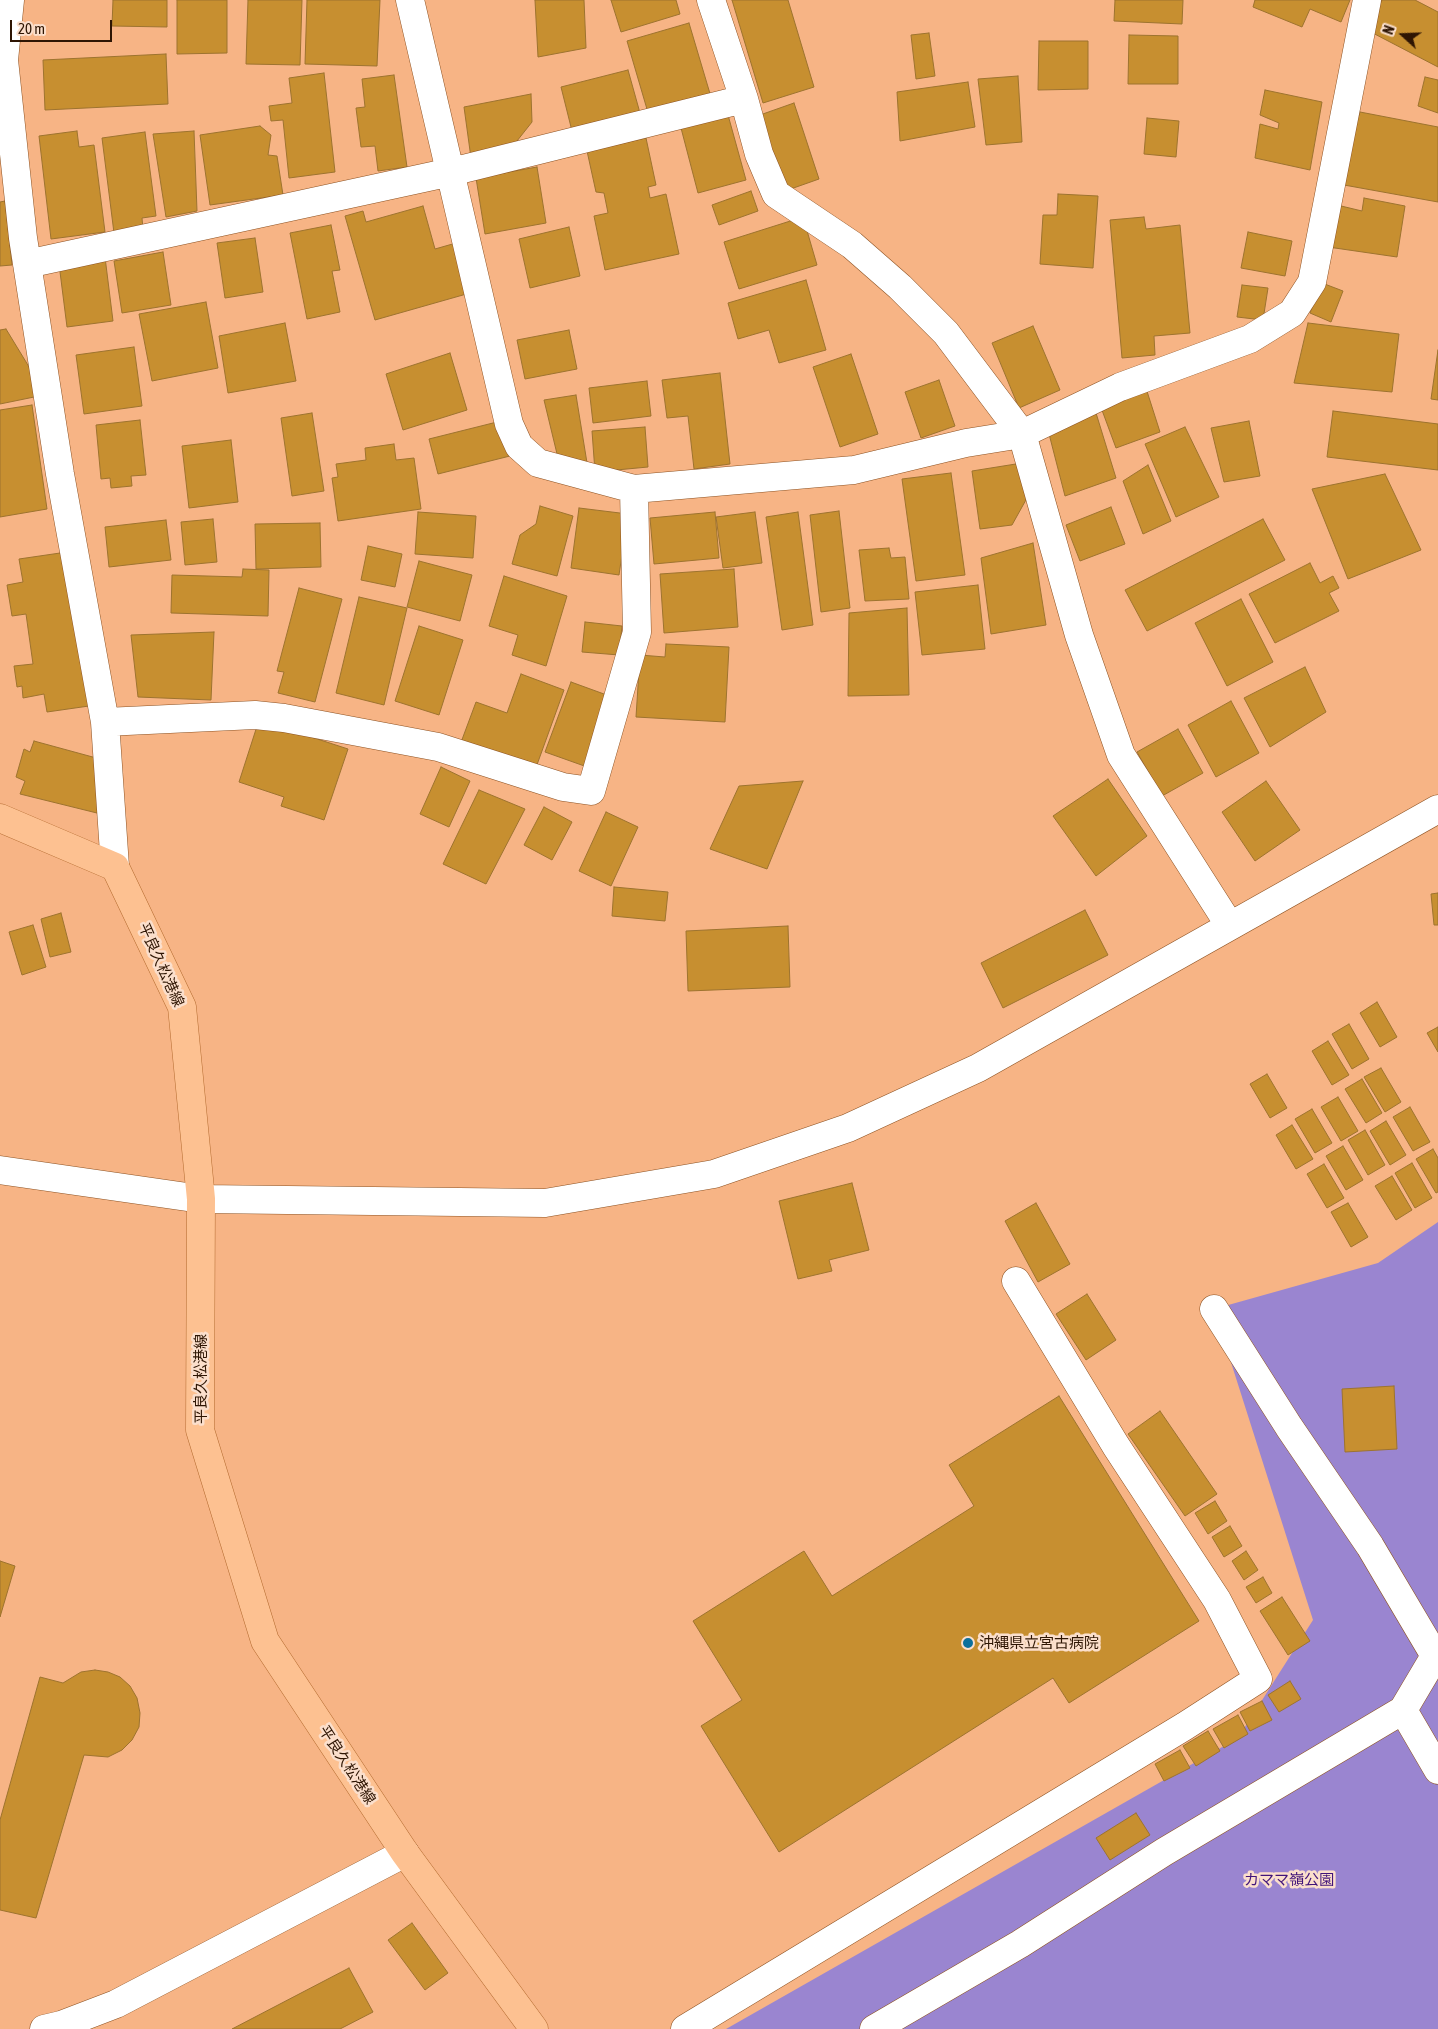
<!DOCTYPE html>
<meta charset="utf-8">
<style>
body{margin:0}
#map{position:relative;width:1438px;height:2029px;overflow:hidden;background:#f7b485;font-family:"Asap Condensed",sans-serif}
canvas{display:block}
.north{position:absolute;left:1378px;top:10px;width:50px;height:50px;-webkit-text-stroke:4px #fbdfcc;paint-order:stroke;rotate:290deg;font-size:14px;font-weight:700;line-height:20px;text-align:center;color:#2e1503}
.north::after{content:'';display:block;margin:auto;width:18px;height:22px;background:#2e1503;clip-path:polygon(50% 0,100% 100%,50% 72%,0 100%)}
.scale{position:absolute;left:10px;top:20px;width:102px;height:22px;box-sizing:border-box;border:2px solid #2e1503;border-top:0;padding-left:6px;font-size:15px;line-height:18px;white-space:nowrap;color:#2e1503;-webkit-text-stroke:4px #fbdfcc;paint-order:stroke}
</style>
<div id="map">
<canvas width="1438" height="2029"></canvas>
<div class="north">N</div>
<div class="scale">20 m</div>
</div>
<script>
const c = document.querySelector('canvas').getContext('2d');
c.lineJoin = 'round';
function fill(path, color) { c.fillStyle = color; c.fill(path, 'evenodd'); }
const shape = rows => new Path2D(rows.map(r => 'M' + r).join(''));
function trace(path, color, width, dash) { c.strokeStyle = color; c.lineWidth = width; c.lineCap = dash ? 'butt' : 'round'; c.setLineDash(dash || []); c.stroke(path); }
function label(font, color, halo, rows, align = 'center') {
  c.font = font + ' "Asap Condensed","Noto Sans JP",sans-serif'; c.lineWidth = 5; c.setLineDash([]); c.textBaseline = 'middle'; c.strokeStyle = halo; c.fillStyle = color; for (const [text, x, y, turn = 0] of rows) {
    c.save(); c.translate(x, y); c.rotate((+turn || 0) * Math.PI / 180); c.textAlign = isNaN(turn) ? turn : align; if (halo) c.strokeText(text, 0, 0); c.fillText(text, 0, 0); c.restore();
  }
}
fill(shape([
 [1438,1222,1438,2029,726,2029,1238,1738,1313,1620,1214,1309,1378,1263]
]), '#9a85d0');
const building = shape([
 [113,0,167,0,167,27,112,26,113,0],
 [177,0,227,0,227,53,177,54,177,0],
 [248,0,302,0,300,65,246,64,248,0],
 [307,0,380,0,377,66,305,64,307,0],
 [535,0,584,0,586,48,538,57,535,0],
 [611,0,676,0,680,14,621,32,611,0],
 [732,0,788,0,814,87,763,103,732,0],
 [1115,0,1183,0,1182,24,1114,21,1115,0],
 [1255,0,1350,0,1341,22,1310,9,1302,27,1253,7,1255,0],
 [1382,0,1415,0,1438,12,1438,67,1367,30,1382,0],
 [689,23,711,97,649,116,627,41,689,23],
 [929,33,935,76,916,79,911,35,929,33],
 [1129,35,1178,36,1178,84,1128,84,1129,35],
 [1039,41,1088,41,1088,89,1038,90,1039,41],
 [166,54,168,104,45,110,43,60,166,54],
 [628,70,640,113,572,131,561,87,628,70],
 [324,73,335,172,289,178,283,120,271,121,269,106,292,103,289,78,324,73],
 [394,75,407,167,378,171,375,146,361,147,356,108,365,107,362,79,394,75],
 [1018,76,1022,142,986,145,978,79,1018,76],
 [1425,77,1438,80,1438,113,1418,106,1425,77],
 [968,82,975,127,900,141,897,92,968,82],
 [1265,90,1322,102,1310,170,1255,158,1260,124,1278,129,1279,123,1260,115,1265,90],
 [531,94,532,122,513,146,471,158,464,107,531,94],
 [794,103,819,179,785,191,760,115,794,103],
 [1360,112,1438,127,1438,202,1344,185,1340,170,1360,112],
 [728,115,746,180,698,193,681,128,728,115],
 [1147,118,1179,121,1176,157,1144,154,1147,118],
 [260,126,271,135,268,155,277,156,283,195,210,205,200,135,260,126],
 [77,131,79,147,94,145,105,232,51,239,39,136,77,131],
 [194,131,197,211,166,217,153,134,194,131],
 [145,132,156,216,142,218,143,229,114,233,102,138,145,132],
 [646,138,656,185,648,187,650,198,666,194,679,254,605,270,594,216,608,213,604,193,596,192,587,151,646,138],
 [537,167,546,223,485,234,476,178,537,167],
 [751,191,758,211,719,225,712,205,751,191],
 [1058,194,1098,196,1093,268,1040,264,1043,215,1057,215,1058,194],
 [1364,198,1405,206,1397,257,1328,247,1337,205,1362,211,1364,198],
 [5,201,12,265,0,266,0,202,5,201],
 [423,206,435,249,456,243,470,293,375,320,345,216,363,211,366,222,423,206],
 [803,217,817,265,739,289,724,242,803,217],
 [1144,217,1146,229,1180,225,1190,333,1154,336,1155,355,1122,358,1110,220,1144,217],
 [331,225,340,270,332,271,340,312,307,319,290,233,331,225],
 [569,227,580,276,530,288,519,239,569,227],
 [1248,232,1292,241,1285,276,1241,268,1248,232],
 [255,238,263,292,225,298,217,243,255,238],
 [163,252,171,305,122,313,114,261,163,252],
 [105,257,113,321,67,327,59,264,105,257],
 [806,280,826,350,779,363,769,330,738,339,728,303,806,280],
 [1322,283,1343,291,1331,322,1310,313,1322,283],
 [1242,285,1268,288,1263,320,1237,317,1242,285],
 [206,302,218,368,152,381,139,314,206,302],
 [285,323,296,381,228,393,219,336,285,323],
 [1308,323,1399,334,1392,392,1294,383,1308,323],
 [1033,326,1060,390,1019,408,992,343,1033,326],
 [6,329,37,380,39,396,0,404,0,330,6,329],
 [569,330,577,369,525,379,517,340,569,330],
 [134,347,142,406,84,414,76,355,134,347],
 [1438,350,1438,400,1431,399,1438,350],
 [450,353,467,410,403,430,386,374,450,353],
 [851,354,878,434,840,447,813,367,851,354],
 [720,373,730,464,694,469,688,416,667,418,662,380,720,373],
 [939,380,955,426,921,438,905,392,939,380],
 [647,381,651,416,593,423,589,388,647,381],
 [1145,385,1160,432,1116,448,1099,402,1145,385],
 [576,395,588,469,558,458,544,400,576,395],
 [32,405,47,509,0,517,0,410,32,405],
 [1333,411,1438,424,1438,470,1327,457,1333,411],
 [312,413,324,491,292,496,281,418,312,413],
 [1096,413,1116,478,1065,496,1048,430,1096,413],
 [140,420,146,475,131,476,132,486,111,488,110,478,101,479,96,425,140,420],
 [501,421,510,456,438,474,429,439,501,421],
 [1249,421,1260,476,1224,482,1211,428,1249,421],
 [645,427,648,467,595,472,592,431,645,427],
 [1185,427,1219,497,1176,517,1145,444,1185,427],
 [231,440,238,502,189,508,182,446,231,440],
 [394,444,396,460,414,458,421,509,338,521,332,478,338,477,336,464,366,460,365,448,394,444],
 [1022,463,1027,498,1012,525,980,529,972,471,1022,463],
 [1148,465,1171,521,1143,534,1123,481,1148,465],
 [951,473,965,575,916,581,902,479,951,473],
 [1385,474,1421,550,1348,579,1312,489,1385,474],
 [540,506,573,516,557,576,512,564,520,535,536,524,540,506],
 [1111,507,1125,544,1080,561,1066,525,1111,507],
 [579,508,628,514,619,575,571,568,579,508],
 [839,511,850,608,821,612,810,515,839,511],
 [418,512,476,516,473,558,415,554,418,512],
 [715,512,719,558,654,564,650,518,715,512],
 [755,512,762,563,723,568,716,517,755,512],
 [798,512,813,625,782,630,766,517,798,512],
 [213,519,217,562,185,565,181,522,213,519],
 [1263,519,1285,560,1147,631,1125,590,1263,519],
 [166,520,171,560,109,567,105,527,166,520],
 [320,523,321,567,256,569,255,524,320,523],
 [1033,543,1046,625,991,634,981,558,1033,543],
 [368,546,402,554,395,587,361,580,368,546],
 [889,548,891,558,905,557,909,599,865,601,859,550,889,548],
 [67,552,89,706,47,712,44,694,23,698,22,686,17,687,14,666,33,664,26,614,12,616,7,585,23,582,19,559,67,552],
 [419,561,472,575,460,621,407,607,419,561],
 [1310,563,1320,583,1333,576,1339,588,1329,593,1339,611,1275,643,1249,594,1310,563],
 [243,569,269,570,268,616,171,613,172,575,242,577,243,569],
 [734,569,738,627,664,633,660,574,734,569],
 [504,576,567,596,546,666,512,655,518,635,489,626,504,576],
 [978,585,985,649,922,655,915,592,978,585],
 [299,588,342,599,315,702,278,693,284,672,277,671,299,588],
 [359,597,407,608,384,705,336,693,359,597],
 [1241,599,1273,662,1227,686,1195,623,1241,599],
 [907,608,909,695,848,696,849,613,907,608],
 [585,622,622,626,619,655,582,652,585,622],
 [419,626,463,640,439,715,395,701,419,626],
 [214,632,211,700,138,697,131,635,214,632],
 [666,644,729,647,725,722,636,717,640,655,665,657,666,644],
 [1305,667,1326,712,1270,747,1244,698,1305,667],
 [521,674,564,690,534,773,460,745,476,702,507,713,521,674],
 [571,682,615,698,590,768,545,752,571,682],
 [1231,701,1259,753,1216,777,1188,725,1231,701],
 [259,720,348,749,324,820,281,806,284,797,239,782,259,720],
 [1178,729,1203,773,1162,796,1137,752,1178,729],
 [34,741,100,759,101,814,20,794,25,781,16,777,24,749,30,752,34,741],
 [441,767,470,781,449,827,420,814,441,767],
 [1108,779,1147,836,1096,876,1053,816,1108,779],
 [803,781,767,869,710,849,739,786,803,781],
 [1266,781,1300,830,1255,861,1222,812,1266,781],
 [479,790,525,809,486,884,443,864,479,790],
 [544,807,572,822,552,860,524,845,544,807],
 [606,812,638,827,611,886,579,871,606,812],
 [614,887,668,892,665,921,612,916,614,887],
 [1438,893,1438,925,1434,925,1431,894,1438,893],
 [1085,910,1108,955,1003,1008,981,963,1085,910],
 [61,913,71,952,50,957,41,919,61,913],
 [33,925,46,967,22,975,9,932,33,925],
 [788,926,790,987,688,991,686,931,788,926],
 [1377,1002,1397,1037,1380,1047,1360,1013,1377,1002],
 [1349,1024,1369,1059,1352,1069,1332,1034,1349,1024],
 [1438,1027,1438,1052,1427,1033,1438,1027],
 [1328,1041,1349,1075,1332,1085,1312,1051,1328,1041],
 [1381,1068,1401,1102,1385,1112,1364,1077,1381,1068],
 [1267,1074,1287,1108,1270,1118,1250,1084,1267,1074],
 [1362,1079,1382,1113,1366,1123,1345,1089,1362,1079],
 [1338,1097,1358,1131,1341,1141,1321,1107,1338,1097],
 [1410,1107,1430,1142,1413,1151,1393,1117,1410,1107],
 [1312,1109,1332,1143,1315,1153,1295,1119,1312,1109],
 [1386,1121,1406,1155,1390,1165,1370,1131,1386,1121],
 [1292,1125,1313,1159,1296,1169,1276,1135,1292,1125],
 [1365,1130,1385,1165,1368,1175,1348,1140,1365,1130],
 [1343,1146,1363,1180,1346,1190,1326,1156,1343,1146],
 [1433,1149,1438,1158,1438,1192,1436,1193,1416,1159,1433,1149],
 [1412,1163,1432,1198,1415,1208,1395,1173,1412,1163],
 [1324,1164,1344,1198,1327,1208,1307,1174,1324,1164],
 [1392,1176,1412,1210,1396,1220,1375,1186,1392,1176],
 [852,1183,869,1250,829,1260,832,1271,798,1279,779,1201,852,1183],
 [1036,1203,1070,1264,1038,1282,1005,1221,1036,1203],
 [1348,1203,1368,1237,1351,1247,1331,1212,1348,1203],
 [1087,1294,1116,1340,1086,1360,1056,1314,1087,1294],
 [1394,1386,1397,1449,1345,1452,1342,1389,1394,1386],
 [1059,1396,1199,1621,1069,1703,1053,1678,779,1852,701,1726,742,1700,693,1621,804,1551,832,1596,974,1506,949,1465,1059,1396],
 [1160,1411,1217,1494,1185,1516,1128,1434,1160,1411],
 [1215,1501,1227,1521,1208,1534,1195,1513,1215,1501],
 [1230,1526,1242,1546,1224,1557,1212,1537,1230,1526],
 [1246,1551,1258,1570,1244,1580,1232,1561,1246,1551],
 [0,1561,15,1566,0,1617,0,1561],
 [1263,1577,1272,1593,1256,1603,1246,1587,1263,1577],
 [1282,1597,1310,1641,1288,1655,1260,1611,1282,1597],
 [95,1670,108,1672,120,1677,130,1686,137,1698,140,1713,139,1727,132,1740,122,1750,108,1757,84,1755,36,1918,0,1910,0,1820,40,1677,63,1683,81,1672,95,1670],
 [1290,1681,1301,1699,1279,1712,1268,1695,1290,1681],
 [1262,1701,1272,1720,1250,1731,1240,1712,1262,1701],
 [1238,1715,1248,1734,1224,1748,1213,1729,1238,1715],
 [1208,1731,1220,1751,1196,1766,1183,1746,1208,1731],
 [1180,1750,1190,1768,1164,1781,1155,1764,1180,1750],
 [1136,1813,1150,1835,1110,1860,1096,1838,1136,1813],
 [412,1923,448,1973,425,1990,388,1940,412,1923],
 [349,1968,373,2012,340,2029,232,2029,349,1968]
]);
fill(building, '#c78f30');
trace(building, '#9d732f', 1);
const minor = shape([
 [10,0,4,60,23,238,60,474,105,722,115,867],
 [410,0,509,424,519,446,538,463,634,489,854,470,966,443,1022,434,1120,387,1250,339,1292,313,1312,282,1367,0],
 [711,0,744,99,759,154,776,194,852,245,900,287,946,333,1022,434,1079,635,1121,755,1230,926],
 [27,264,451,172,744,99],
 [105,722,255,715,284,718,438,747,563,787,591,791,637,632,634,489],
 [0,1170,201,1199,545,1203,714,1174,848,1128,978,1068,1438,809],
 [1214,1309,1289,1427,1370,1546,1435,1656,1403,1710,1438,1770],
 [44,2029,61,2025,116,2004,405,1853],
 [685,2029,1185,1726,1258,1679,1217,1600,1116,1446,1016,1281],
 [874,2029,1020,1944,1164,1852,1403,1710]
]);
const major = shape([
 [0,818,115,867,182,1007,201,1199,200,1430,265,1641,405,1853,534,2029]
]);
trace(minor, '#8d5222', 29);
trace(major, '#b36a2f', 29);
trace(minor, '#fff', 28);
trace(major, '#fdc191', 28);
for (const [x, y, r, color] of [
 [968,1643,6,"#0c709d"]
]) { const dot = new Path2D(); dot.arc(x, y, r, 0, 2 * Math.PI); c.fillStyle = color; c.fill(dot); trace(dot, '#fbdfcc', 2); }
label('15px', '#2e1503', '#fbdfcc', [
 ["平良久松港線",161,965,66],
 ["平良久松港線",201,1379,-90],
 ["平良久松港線",347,1765,57]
]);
label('15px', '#2e1503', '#fbdfcc', [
 ["沖縄県立宮古病院",979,1643]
], 'left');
label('15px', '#41147a', '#fbdfcc', [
 ["カママ嶺公園",1289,1880]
]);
</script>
